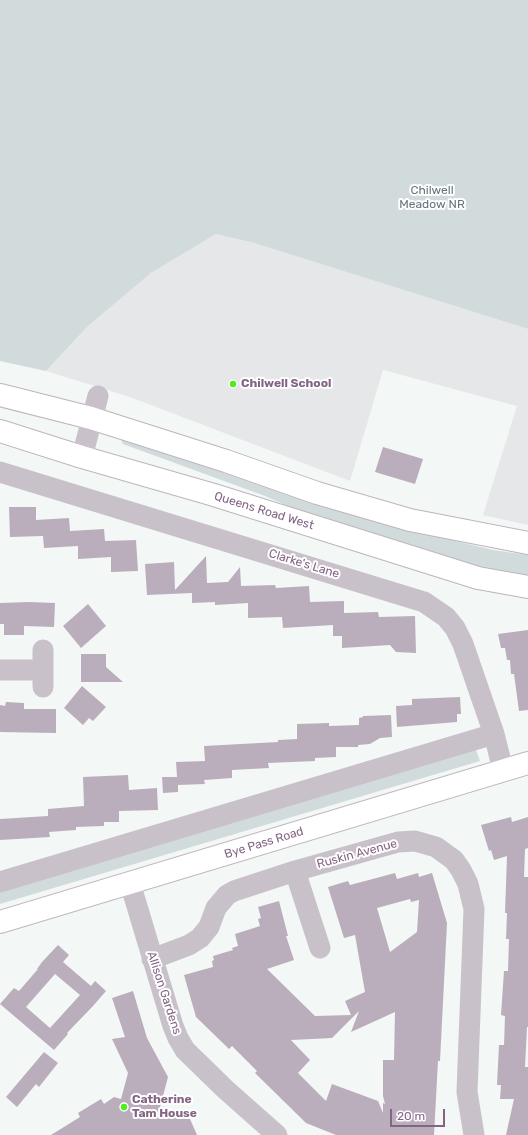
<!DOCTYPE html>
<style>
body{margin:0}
#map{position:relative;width:528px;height:1135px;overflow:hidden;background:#f3f7f5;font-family:Rubik,sans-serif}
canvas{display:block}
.scale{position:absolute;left:390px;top:1109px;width:55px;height:18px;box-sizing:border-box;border:2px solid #846485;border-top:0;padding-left:5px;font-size:12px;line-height:14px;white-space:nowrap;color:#846485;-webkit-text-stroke:3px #fff;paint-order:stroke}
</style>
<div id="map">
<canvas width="528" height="1135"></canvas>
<div class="scale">20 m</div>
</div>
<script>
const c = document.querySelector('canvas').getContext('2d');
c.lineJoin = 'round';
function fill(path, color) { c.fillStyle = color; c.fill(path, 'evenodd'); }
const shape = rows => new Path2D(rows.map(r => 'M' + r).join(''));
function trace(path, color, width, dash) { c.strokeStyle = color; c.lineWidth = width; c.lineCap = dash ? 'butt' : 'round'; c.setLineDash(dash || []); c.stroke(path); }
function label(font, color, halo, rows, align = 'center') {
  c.font = font + ' Rubik,sans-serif'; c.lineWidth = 4; c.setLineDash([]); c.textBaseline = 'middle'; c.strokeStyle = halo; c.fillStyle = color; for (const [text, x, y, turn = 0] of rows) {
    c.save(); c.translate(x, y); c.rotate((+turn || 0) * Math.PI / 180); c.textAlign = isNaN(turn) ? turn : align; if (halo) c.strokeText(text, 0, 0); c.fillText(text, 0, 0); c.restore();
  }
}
fill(shape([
 [216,234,254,243,528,329,528,525,483,515,517,406,383,370,350,481,130,397,46,371,89,325,151,273]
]), '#e6e7e8');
fill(shape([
 [0,0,528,0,528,329,254,243,216,234,151,273,88,326,46,371,0,361],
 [120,437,373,521,493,550,528,555,528,578,489,570,311,516,265,496,123,444],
 [476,750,480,761,0,904,0,892]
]), '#d2dbdc');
fill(shape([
 [383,447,423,459,415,484,375,472],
 [9,507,36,507,36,520,69,518,70,531,104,529,105,541,136,540,138,571,111,572,111,557,78,559,78,546,44,548,43,536,10,537],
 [206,556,207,583,228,582,240,567,241,586,275,585,276,588,309,586,310,602,344,601,344,613,378,612,379,617,415,616,416,653,396,652,390,645,342,648,342,636,333,636,333,625,283,628,282,617,248,618,248,603,215,605,215,602,192,603,192,593,147,595,145,564,174,562,175,590],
 [29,602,55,603,54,627,24,626,24,635,4,635,4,624,0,624,0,603],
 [88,604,106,626,81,648,63,626],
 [528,630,528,710,519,711,514,674,511,674,510,660,507,660,505,648,501,648,498,634],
 [81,654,106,654,106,667,123,682,81,682],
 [82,686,106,707,93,721,89,718,83,725,64,708],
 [460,697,461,714,457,714,457,722,397,727,396,706,412,705,412,699],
 [6,702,24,703,24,709,56,709,56,733,0,732,0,705,5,706],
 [391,715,392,737,380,738,370,744,358,745,358,747,336,747,336,757,315,758,315,761,268,763,269,768,232,770,232,778,204,780,205,784,178,785,178,792,163,793,162,777,177,777,176,762,205,761,204,746,278,742,278,740,297,739,297,724,329,723,329,726,359,725,359,718,363,717,363,716],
 [128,775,129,790,157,788,158,810,119,811,119,822,104,822,104,826,76,827,76,830,49,832,50,837,0,840,0,819,48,816,48,809,84,806,83,777],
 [511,817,512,822,528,817,528,848,525,849,524,877,528,877,528,1027,527,1027,525,1067,528,1067,528,1135,506,1135,514,1099,500,1099,501,1085,497,1085,499,1045,504,1045,505,1016,501,1015,504,971,508,971,509,939,506,939,507,913,505,913,507,856,494,860,491,850,489,851,481,825],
 [395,873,397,879,418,873,419,877,432,873,447,923,440,1061,438,1061,434,1135,336,1135,306,1123,255,1073,257,1071,232,1046,229,1049,196,1017,184,975,213,967,212,961,214,960,213,956,233,950,232,948,238,946,235,934,260,926,258,919,261,918,258,907,279,901,288,936,286,936,294,960,267,969,315,1016,351,1015,345,1001,365,992,355,935,344,938,328,887,348,881,350,885],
 [410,899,411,902,419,900,417,932,390,952,377,908],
 [359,1011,351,1032,395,1012,394,1060,383,1060,383,1096,385,1104,383,1103,383,1113,378,1101,332,1084,326,1101,298,1073,310,1060,291,1040,332,1038],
 [58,945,69,955,63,962,91,986,95,981,106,991,93,1006,67,1033,68,1034,54,1050,0,1004,14,988,19,991,38,969,37,969,42,962],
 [55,974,80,995,50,1028,26,1007],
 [133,991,147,1038,168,1077,159,1111,190,1119,197,1135,51,1135,80,1117,78,1113,101,1099,104,1104,114,1097,121,1099,128,1073,112,1039,125,1037,112,998],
 [44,1052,58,1063,39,1087,36,1084,17,1107,6,1097]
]), '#bbaebc');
const secondary = shape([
 [0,922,528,763]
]);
const primary = shape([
 [0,395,91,418,226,461,317,493,410,520,528,543],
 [0,431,82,457,214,495,478,578,528,587]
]);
trace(secondary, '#c0b6c0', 24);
trace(primary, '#bdb5bd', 24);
trace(shape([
 [82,457,98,396],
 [0,472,424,602,446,617,455,628,463,644,494,734,503,770],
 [43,650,43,687],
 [0,670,43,670],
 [295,871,320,948],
 [0,882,494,734],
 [130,883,173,1026,178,1038,185,1050,225,1089,277,1135],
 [152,959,189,945,200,938,209,927,216,908,227,895,234,891,295,871,398,842,415,841,436,847,454,860,461,870,468,884,474,909,467,1092,474,1135]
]), '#c9c1c9', 21);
trace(secondary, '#fff', 22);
trace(primary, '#fff', 22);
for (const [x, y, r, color] of [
 [233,384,4,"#51eb1e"],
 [124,1107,4,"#51eb1e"]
]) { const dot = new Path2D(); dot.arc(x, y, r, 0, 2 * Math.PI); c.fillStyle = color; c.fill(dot); trace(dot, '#fff', 1.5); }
label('12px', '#63747c', '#fff', [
 ["Chilwell",432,191],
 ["Meadow NR",432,205]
]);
label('bold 12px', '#846485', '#fff', [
 ["Chilwell School",241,384],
 ["Catherine",132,1100],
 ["Tam House",132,1114]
], 'left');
label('12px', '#846485', '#fff', [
 ["Queens Road West",264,511,17],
 ["Clarke's Lane",304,564,17],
 ["Bye Pass Road",264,843,-17],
 ["Ruskin Avenue",357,854,-15],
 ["Allison Gardens",164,993,72]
]);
</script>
